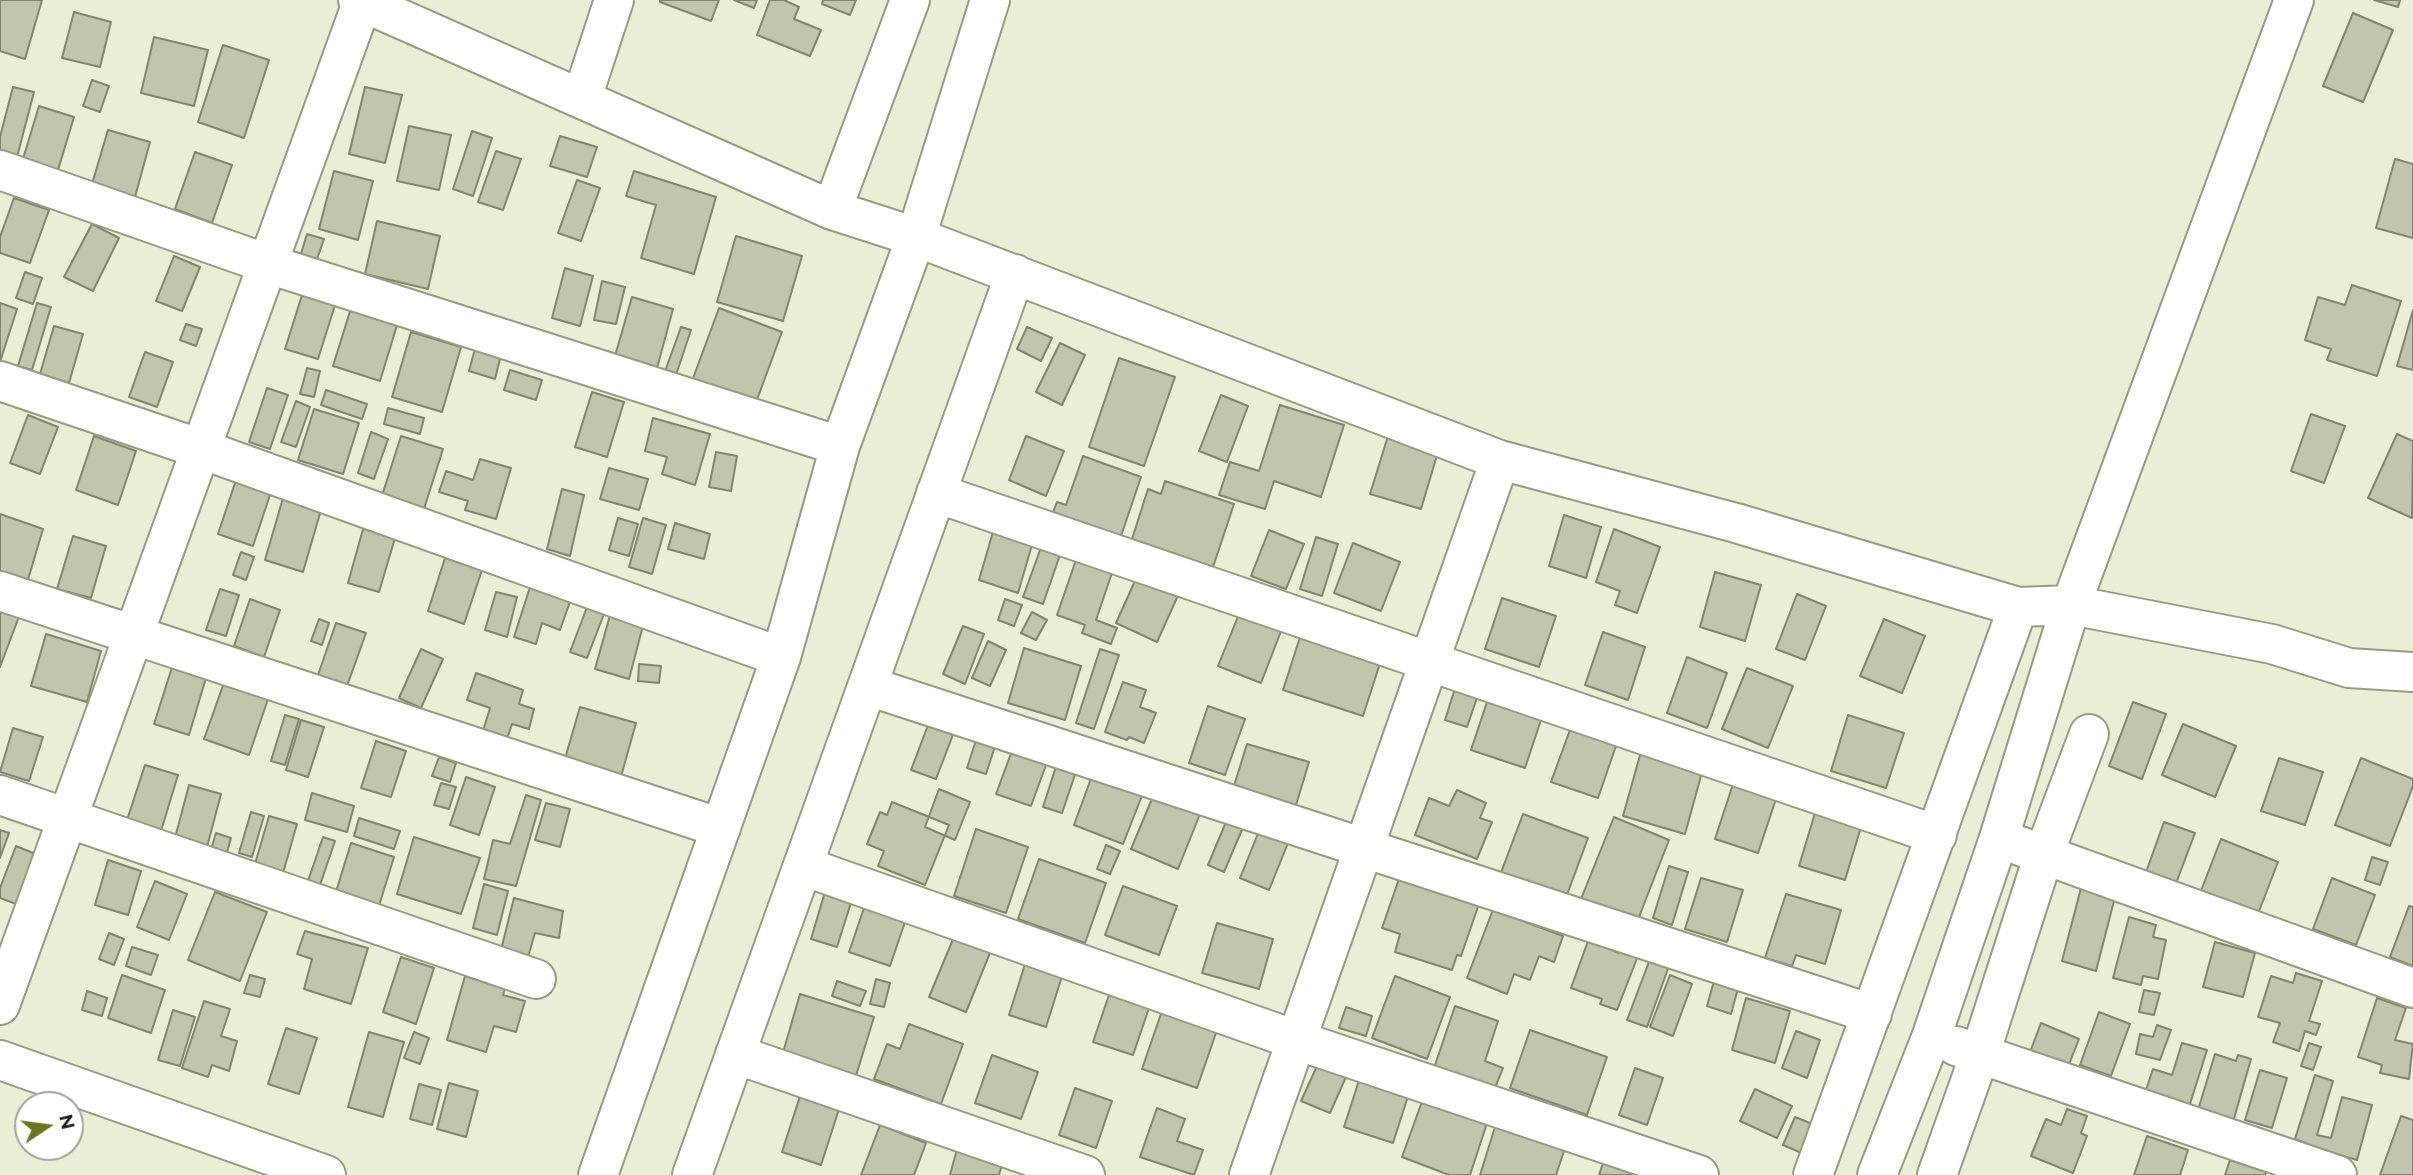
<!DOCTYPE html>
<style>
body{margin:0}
#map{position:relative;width:2413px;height:1175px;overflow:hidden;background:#e9efd4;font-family:Raleway,sans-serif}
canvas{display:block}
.north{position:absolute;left:14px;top:1091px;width:70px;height:70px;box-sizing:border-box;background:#fff;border:2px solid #a2a39f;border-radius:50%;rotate:77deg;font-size:19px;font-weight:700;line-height:28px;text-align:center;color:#17180f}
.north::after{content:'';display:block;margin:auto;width:24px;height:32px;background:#6c7620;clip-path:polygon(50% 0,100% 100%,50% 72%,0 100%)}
</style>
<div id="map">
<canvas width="2413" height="1175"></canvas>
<div class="north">N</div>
</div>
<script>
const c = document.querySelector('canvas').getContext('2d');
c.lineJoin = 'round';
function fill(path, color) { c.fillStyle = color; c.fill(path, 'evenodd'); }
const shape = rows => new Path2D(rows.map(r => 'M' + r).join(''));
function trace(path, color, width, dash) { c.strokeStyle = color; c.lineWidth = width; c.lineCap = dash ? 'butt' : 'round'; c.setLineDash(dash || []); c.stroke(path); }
const building = shape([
 [0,0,42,0,25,59,0,51,0,0],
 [660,0,719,0,711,21,660,2,660,0],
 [734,0,757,0,754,8,734,0],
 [770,0,784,0,799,7,794,19,821,30,810,56,757,35,770,0],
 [823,0,856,0,850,15,822,4,823,0],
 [2374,0,2400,0,2398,7,2374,0],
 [74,12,111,22,100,67,62,58,74,12],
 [2353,13,2393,30,2363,102,2323,86,2353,13],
 [154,37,208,50,194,106,141,93,154,37],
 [223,45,269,60,244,138,198,122,223,45],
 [92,80,109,86,100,112,83,106,92,80],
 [13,87,34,92,17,157,0,152,0,137,13,87],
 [365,87,402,95,385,163,349,154,365,87],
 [39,106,74,117,58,170,23,159,39,106],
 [409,126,451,135,439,190,397,181,409,126],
 [108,130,150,142,135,197,92,184,108,130],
 [472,131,492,138,473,196,453,189,472,131],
 [560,136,597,147,587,177,550,166,560,136],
 [496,151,521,159,503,210,478,202,496,151],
 [195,152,232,165,212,223,175,209,195,152],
 [2395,159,2413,164,2413,238,2376,228,2395,159],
 [334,171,373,181,358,240,319,229,334,171],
 [634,171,716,197,694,274,641,258,656,205,626,196,634,171],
 [577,180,600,188,581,241,558,233,577,180],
 [14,198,49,210,30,263,0,253,0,237,14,198],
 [377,221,440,236,428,289,365,274,377,221],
 [92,224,119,238,93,291,64,277,92,224],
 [307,234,324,239,316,262,300,257,307,234],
 [736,236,802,256,783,321,717,302,736,236],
 [174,256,200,267,182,311,156,301,174,256],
 [565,268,593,276,580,326,552,318,565,268],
 [25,272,42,278,33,304,16,298,25,272],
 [602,281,625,287,616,324,594,320,602,281],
 [2352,285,2401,301,2377,376,2327,360,2331,349,2305,340,2318,297,2345,305,2352,285],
 [303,292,336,302,318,359,285,349,303,292],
 [632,297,673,309,657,368,615,356,632,297],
 [0,303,17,309,0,362,0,303],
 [37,303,51,307,32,370,18,366,37,303],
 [351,308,398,322,380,381,333,366,351,308],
 [719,308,782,332,755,405,692,381,719,308],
 [2413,310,2413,370,2397,366,2413,310],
 [186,324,202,329,196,346,180,340,186,324],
 [54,326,83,334,69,383,40,374,54,326],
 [681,327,691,330,674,381,663,377,681,327],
 [1027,327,1052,338,1041,361,1017,349,1027,327],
 [411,332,461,347,442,412,392,397,411,332],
 [1060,343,1085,355,1062,405,1036,392,1060,343],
 [476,345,502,351,495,379,469,371,476,345],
 [145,352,173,362,157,407,129,397,145,352],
 [1119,358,1175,377,1144,466,1089,447,1119,358],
 [307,368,320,371,314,397,300,394,307,368],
 [510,370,542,380,536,400,504,390,510,370],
 [267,388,288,395,270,449,249,442,267,388],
 [326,390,367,404,362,419,321,405,326,390],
 [592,392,624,402,607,457,575,447,592,392],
 [1221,395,1248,406,1227,462,1199,451,1221,395],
 [296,401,310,407,296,447,281,442,296,401],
 [1280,405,1344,425,1321,497,1274,481,1265,509,1219,495,1230,462,1259,471,1280,405],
 [388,408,424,418,420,434,384,424,388,408],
 [314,409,359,423,343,474,298,460,314,409],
 [2311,414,2345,426,2324,483,2291,471,2311,414],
 [28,415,58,427,40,474,10,463,28,415],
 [653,418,710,434,695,485,662,474,667,457,645,451,653,418],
 [371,432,388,439,374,479,358,473,371,432],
 [2397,434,2413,441,2412,518,2368,498,2397,434],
 [94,436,136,451,118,505,76,490,94,436],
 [401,436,443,449,423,512,381,499,401,436],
 [1026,436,1064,451,1046,496,1009,480,1026,436],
 [1388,436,1438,452,1421,509,1370,494,1388,436],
 [716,452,737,456,731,491,709,487,716,452],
 [1083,456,1141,477,1121,536,1053,512,1057,502,1066,505,1083,456],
 [480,459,511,468,496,519,465,510,468,501,439,492,446,471,473,480,480,459],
 [241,465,276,477,253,546,218,534,241,465],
 [609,468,648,479,639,510,600,499,609,468],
 [1165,481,1234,504,1213,567,1132,539,1148,489,1161,494,1165,481],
 [562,489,584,495,570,556,547,549,562,489],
 [283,498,321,510,303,572,265,560,283,498],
 [0,514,43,529,27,583,0,575,0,514],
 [1564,515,1601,527,1586,578,1549,566,1564,515],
 [618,518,638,524,629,556,609,550,618,518],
 [643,518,666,525,652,574,629,567,643,518],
 [675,523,710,534,704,559,668,549,675,523],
 [995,525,1034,538,1018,593,979,580,995,525],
 [363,529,395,538,379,592,348,583,363,529],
 [1614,529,1660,547,1637,613,1615,605,1620,591,1596,582,1614,529],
 [1269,530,1304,544,1286,589,1251,576,1269,530],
 [73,536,106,546,91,598,57,589,73,536],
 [1316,537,1338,544,1322,596,1300,589,1316,537],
 [1043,542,1062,549,1043,604,1023,597,1043,542],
 [1353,543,1400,562,1381,611,1334,593,1353,543],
 [241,552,254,557,246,580,233,575,241,552],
 [1078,554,1114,567,1096,620,1117,628,1111,644,1082,633,1085,625,1057,615,1078,554],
 [445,558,482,570,464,624,428,611,445,558],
 [1139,572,1180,591,1157,642,1116,623,1139,572],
 [1715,572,1761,585,1745,641,1700,627,1715,572],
 [531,584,572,596,560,630,542,623,536,644,514,637,531,584],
 [220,589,239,595,226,636,206,630,220,589],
 [496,592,517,597,507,637,485,630,496,592],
 [1797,594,1826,606,1805,660,1776,649,1797,594],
 [1502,598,1556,616,1539,667,1485,649,1502,598],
 [250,599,280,610,264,657,234,646,250,599],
 [1005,599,1022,605,1014,626,998,620,1005,599],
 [3,607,20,614,0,667,0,615,3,607],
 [587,607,604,614,587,658,570,652,587,607],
 [612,608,645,618,629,679,595,669,612,608],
 [1241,609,1283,626,1261,683,1218,666,1241,609],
 [1032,612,1047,620,1036,640,1021,633,1032,612],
 [319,619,329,623,322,645,311,641,319,619],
 [1884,619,1925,636,1902,693,1860,676,1884,619],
 [336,623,366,633,347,686,318,675,336,623],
 [963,626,984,634,965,684,943,674,963,626],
 [1302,631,1382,657,1363,716,1283,690,1302,631],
 [1603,632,1645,647,1628,700,1585,685,1603,632],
 [46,634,101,651,87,702,31,686,46,634],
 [988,641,1006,650,990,686,972,678,988,641],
 [1024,648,1081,666,1065,720,1008,703,1024,648],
 [421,649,443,659,421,708,399,698,421,649],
 [1100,649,1119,655,1094,729,1076,723,1100,649],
 [1687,657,1727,673,1707,728,1667,713,1687,657],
 [174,661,208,671,189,735,154,724,174,661],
 [639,664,661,666,659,683,638,681,639,664],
 [1747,668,1793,686,1768,748,1722,729,1747,668],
 [476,673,523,690,519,704,534,709,529,729,512,724,506,742,482,734,490,708,467,700,476,673],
 [225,680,269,696,249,755,204,739,225,680],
 [1123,682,1146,690,1140,707,1156,713,1144,743,1129,737,1127,740,1105,732,1123,682],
 [1457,682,1480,689,1467,727,1445,720,1457,682],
 [1488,699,1542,717,1525,768,1471,750,1488,699],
 [2133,702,2166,714,2142,779,2109,766,2133,702],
 [1208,706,1245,719,1225,775,1189,763,1208,706],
 [580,707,636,723,620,780,564,762,580,707],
 [285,715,299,719,285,765,271,761,285,715],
 [1848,715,1904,733,1886,788,1831,771,1848,715],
 [931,717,956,727,936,779,911,770,931,717],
 [301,720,324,727,308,777,286,770,301,720],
 [2183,724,2236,746,2215,797,2162,775,2183,724],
 [1571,727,1617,743,1598,798,1551,782,1571,727],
 [13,728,43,737,29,781,0,772,13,728],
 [979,731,998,737,986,774,967,768,979,731],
 [1016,740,1050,754,1031,806,996,794,1016,740],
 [376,741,406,751,391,797,361,788,376,741],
 [1247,744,1309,762,1296,805,1234,786,1247,744],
 [1642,748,1704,765,1685,834,1623,816,1642,748],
 [1060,754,1080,760,1062,813,1043,807,1060,754],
 [439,757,456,763,450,782,432,776,439,757],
 [2279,758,2323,772,2305,825,2261,811,2279,758],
 [2361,758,2413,779,2413,786,2390,846,2335,825,2361,758],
 [145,765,178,775,161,831,127,820,145,765],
 [1093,773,1147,783,1123,844,1074,825,1093,773],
 [466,777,495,787,479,835,450,825,466,777],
 [1734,781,1777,796,1758,853,1715,839,1734,781],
 [441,783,456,787,449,809,434,805,441,783],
 [189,785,221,794,207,847,175,838,189,785],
 [939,789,970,802,955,840,925,827,939,789],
 [1457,790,1486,803,1480,818,1492,822,1477,859,1415,835,1429,798,1449,806,1457,790],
 [312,793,354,806,347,832,305,820,312,793],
 [1154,794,1200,814,1178,869,1131,849,1154,794],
 [526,795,541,800,516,886,484,879,493,840,510,844,526,795],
 [892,802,949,825,925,885,878,866,884,851,867,844,880,812,887,815,892,802],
 [546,803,570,809,560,847,535,840,546,803],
 [251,812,264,816,252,857,239,853,251,812],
 [1815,813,1861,827,1845,880,1799,866,1815,813],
 [1523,814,1588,838,1564,903,1499,878,1523,814],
 [269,816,297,824,283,873,255,864,269,816],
 [1228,817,1244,825,1224,872,1208,865,1228,817],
 [1614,817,1669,840,1637,922,1581,899,1614,817],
 [359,818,400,831,394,849,354,836,359,818],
 [2164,822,2195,833,2175,886,2145,875,2164,822],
 [976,829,1028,847,1006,913,954,896,976,829],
 [0,830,9,833,0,858,0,830],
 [1259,831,1288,843,1269,890,1240,878,1259,831],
 [216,833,231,838,224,863,208,859,216,833],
 [323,837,335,841,318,891,306,887,323,837],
 [414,837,480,858,461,914,397,894,414,837],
 [2221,839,2278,862,2256,919,2199,896,2221,839],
 [351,843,394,857,378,909,335,895,351,843],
 [1106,845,1120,851,1110,874,1097,869,1106,845],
 [16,846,48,859,29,909,0,898,0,888,16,846],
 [2372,857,2388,862,2380,885,2365,880,2372,857],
 [1039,859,1106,883,1085,943,1018,919,1039,859],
 [108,860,141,871,128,915,95,905,108,860],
 [1669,866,1688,872,1672,925,1653,918,1669,866],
 [1401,873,1480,901,1461,956,1457,955,1452,970,1395,952,1400,934,1382,928,1401,873],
 [1701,878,1743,890,1727,942,1685,929,1701,878],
 [2332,878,2375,895,2356,945,2313,929,2332,878],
 [155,881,187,894,169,940,137,927,155,881],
 [484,884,508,891,497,935,473,928,484,884],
 [827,885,854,893,837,947,811,939,827,885],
 [1123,886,1177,906,1159,955,1105,935,1123,886],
 [2081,888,2115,897,2096,971,2062,961,2081,888],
 [215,892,267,912,240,981,188,960,215,892],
 [1786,894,1841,910,1825,964,1796,955,1792,966,1765,958,1786,894],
 [514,898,563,911,559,938,535,933,528,957,501,950,514,898],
 [1497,899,1509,916,1563,936,1554,962,1539,956,1530,980,1514,974,1507,994,1467,978,1497,899],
 [2409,906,2413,907,2413,966,2390,957,2409,906],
 [864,908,905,922,890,966,849,952,864,908],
 [2129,917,2156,925,2153,937,2166,940,2158,979,2143,976,2141,985,2113,978,2129,917],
 [1217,923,1273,939,1259,989,1202,973,1217,923],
 [305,931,368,948,351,1004,304,989,312,959,297,954,305,931],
 [956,932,992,948,966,1012,929,997,956,932],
 [109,933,124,939,114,965,99,959,109,933],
 [1588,941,1619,953,1624,942,1641,948,1617,1010,1600,1004,1602,999,1571,988,1588,941],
 [2215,942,2255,953,2243,997,2203,987,2215,942],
 [132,947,158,955,151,975,126,966,132,947],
 [401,957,434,968,416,1024,383,1012,401,957],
 [1650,959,1669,966,1647,1027,1627,1020,1650,959],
 [1026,961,1063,973,1046,1027,1009,1015,1026,961],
 [2296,973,2322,981,2309,1021,2320,1024,2316,1035,2305,1031,2299,1051,2273,1042,2280,1023,2258,1017,2271,976,2293,983,2296,973],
 [1716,974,1740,981,1731,1014,1707,1006,1716,974],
 [122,975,165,990,151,1033,108,1018,122,975],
 [250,975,265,979,260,997,244,993,250,975],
 [1670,975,1692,984,1673,1036,1650,1027,1670,975],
 [465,976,505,989,503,995,525,1001,516,1032,494,1026,486,1052,447,1040,465,976],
 [1395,976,1450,997,1427,1059,1372,1038,1395,976],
 [876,979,890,983,884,1007,870,1004,876,979],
 [837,981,866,991,860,1006,832,996,837,981],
 [2144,990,2160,993,2154,1015,2139,1012,2144,990],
 [87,991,107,998,102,1016,82,1010,87,991],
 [800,994,874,1017,855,1079,782,1056,800,994],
 [1109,995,1149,1008,1133,1055,1093,1042,1109,995],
 [1746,998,1790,1011,1775,1063,1732,1050,1746,998],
 [2377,998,2406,1008,2395,1040,2413,1044,2409,1079,2380,1073,2382,1065,2358,1057,2377,998],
 [204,1001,230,1009,221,1036,237,1041,229,1071,212,1065,208,1077,182,1068,204,1001],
 [1455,1006,1498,1021,1485,1061,1503,1068,1495,1088,1434,1068,1455,1006],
 [1346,1007,1372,1016,1366,1036,1339,1028,1346,1007],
 [1163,1008,1218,1027,1197,1088,1142,1069,1163,1008],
 [173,1010,195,1017,180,1066,158,1060,173,1010],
 [2099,1012,2130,1024,2111,1076,2080,1065,2099,1012],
 [2041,1023,2079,1039,2068,1067,2030,1052,2041,1023],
 [909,1024,963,1044,941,1104,874,1079,887,1044,900,1049,909,1024],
 [2157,1025,2171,1030,2160,1060,2136,1054,2140,1034,2153,1037,2157,1025],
 [286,1028,317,1038,299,1094,268,1084,286,1028],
 [1530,1030,1607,1057,1587,1115,1510,1088,1530,1030],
 [1796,1031,1820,1040,1807,1078,1782,1068,1796,1031],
 [369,1032,404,1042,383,1117,348,1107,369,1032],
 [414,1032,429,1038,420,1064,404,1058,414,1032],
 [2182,1043,2207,1050,2189,1107,2164,1099,2165,1096,2146,1090,2153,1069,2172,1075,2182,1043],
 [2309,1043,2321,1047,2313,1070,2301,1066,2309,1043],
 [2215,1054,2236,1061,2238,1055,2251,1059,2233,1122,2198,1110,2215,1054],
 [992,1055,1038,1072,1021,1119,975,1103,992,1055],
 [1322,1055,1350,1068,1330,1113,1301,1101,1322,1055],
 [1635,1068,1663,1078,1647,1125,1619,1115,1635,1068],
 [2260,1070,2287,1078,2272,1128,2245,1120,2260,1070],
 [1361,1074,1410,1090,1393,1143,1344,1127,1361,1074],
 [2315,1075,2333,1081,2317,1135,2331,1138,2342,1097,2372,1105,2357,1160,2307,1146,2308,1144,2295,1139,2315,1075],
 [449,1083,478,1091,466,1137,437,1129,449,1083],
 [419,1084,441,1090,432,1125,410,1119,419,1084],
 [1075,1088,1112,1101,1096,1148,1059,1135,1075,1088],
 [1755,1089,1792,1106,1777,1138,1740,1121,1755,1089],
 [801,1093,840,1106,821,1165,782,1152,801,1093],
 [1424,1096,1488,1120,1470,1175,1449,1175,1402,1157,1424,1096],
 [1157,1108,1185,1119,1177,1141,1203,1150,1194,1175,1140,1157,1157,1108],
 [2067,1109,2087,1116,2081,1133,2087,1136,2073,1173,2031,1156,2046,1119,2061,1125,2067,1109],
 [2401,1116,2413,1120,2413,1175,2380,1175,2401,1116],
 [1795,1117,1815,1125,1804,1154,1783,1145,1795,1117],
 [1496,1124,1565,1148,1556,1175,1480,1175,1496,1124],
 [880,1125,926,1143,914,1175,861,1175,880,1125],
 [2147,1136,2188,1150,2180,1175,2134,1175,2147,1136],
 [957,1149,1003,1161,999,1175,950,1175,957,1149],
 [2230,1160,2266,1172,2265,1175,2225,1175,2230,1160],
 [1603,1163,1635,1175,1599,1175,1603,1163]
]);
fill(building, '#c0c5ab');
trace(building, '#82866e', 2);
const minor = shape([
 [358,0,832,210,916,237,1500,460,1736,523,2018,607,2071,605,2272,644,2349,668,2413,672],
 [582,98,614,0],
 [0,170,268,264,840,446],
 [832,210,910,0],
 [0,381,201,449,781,657],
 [936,493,1937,835],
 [0,591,721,828],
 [868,686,1872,1014],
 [0,795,536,979],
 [2020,846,2413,988],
 [803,866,1296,1040,1699,1175],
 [0,1005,363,0],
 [1956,1046,2337,1175],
 [735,1054,1085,1175],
 [0,1060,326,1175],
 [598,1175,781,657,840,446,916,237,990,0],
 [692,1175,1015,274],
 [1249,1175,1500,460],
 [1813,1175,2018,607],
 [1877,1175,1931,1038,1999,838,2071,605,2294,0],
 [1937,1175,1980,1054,2044,854,2089,734]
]);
trace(minor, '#979c84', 42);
trace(minor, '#fff', 38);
</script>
